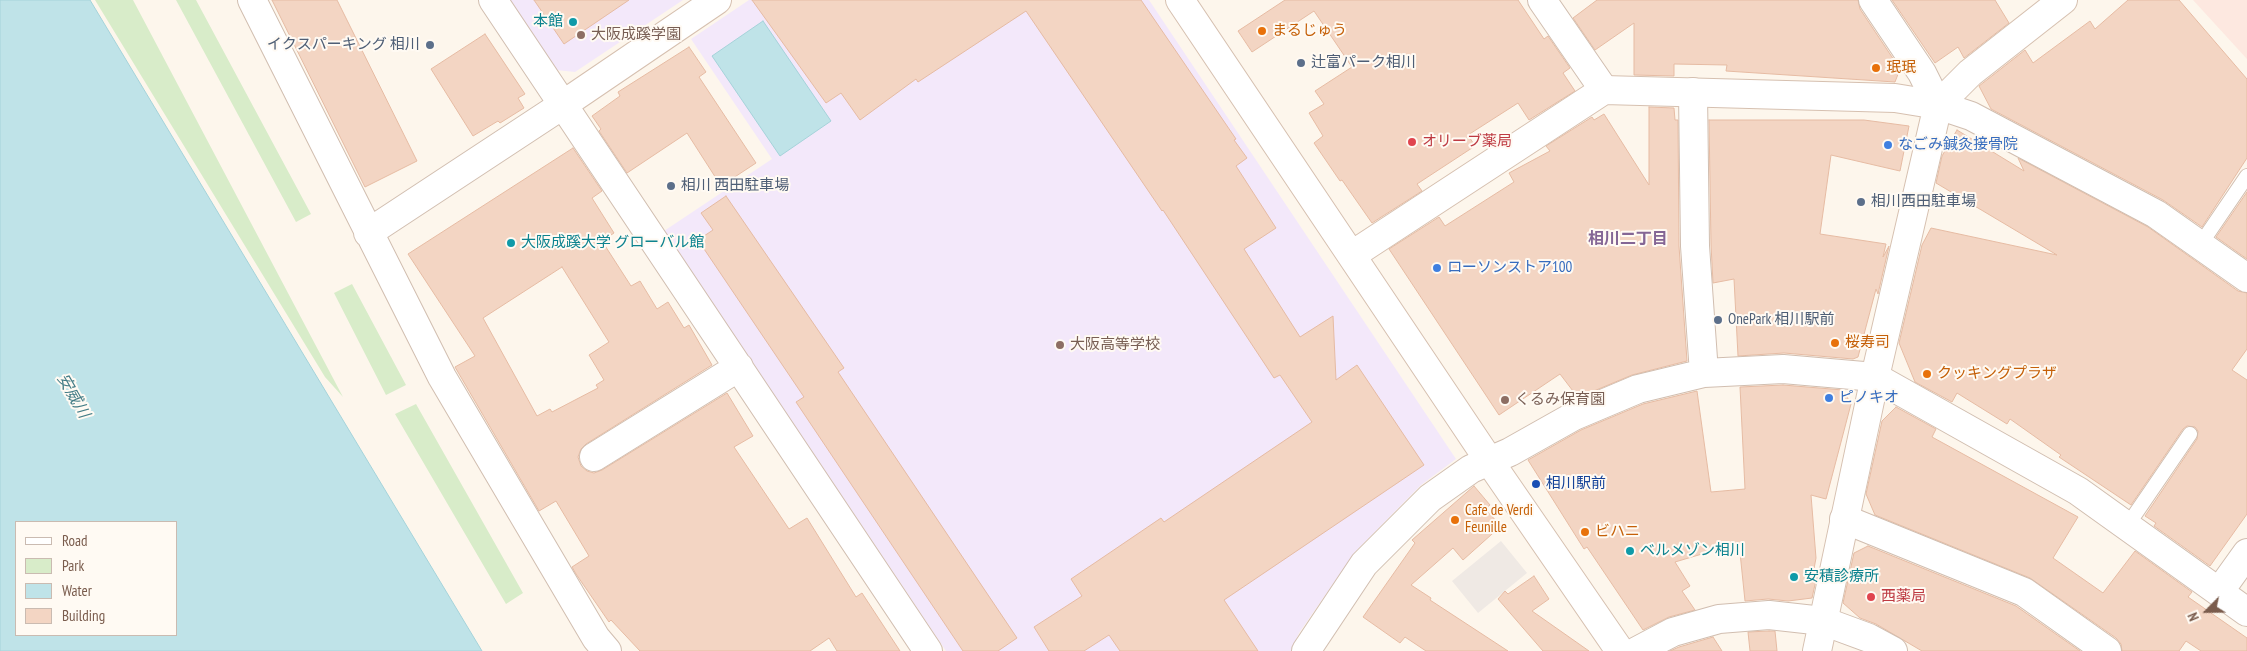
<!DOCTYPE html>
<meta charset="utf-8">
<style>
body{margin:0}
#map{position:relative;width:2247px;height:651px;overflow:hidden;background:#fdf6ec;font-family:"PT Sans Narrow",sans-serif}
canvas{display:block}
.legend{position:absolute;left:15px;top:521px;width:162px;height:115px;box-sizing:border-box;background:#fffaf3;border:1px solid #cabbb1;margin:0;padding:6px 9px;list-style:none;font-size:15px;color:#7a5c4d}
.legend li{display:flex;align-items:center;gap:10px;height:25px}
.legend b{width:25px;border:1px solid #cabbb1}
.north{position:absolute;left:2182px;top:586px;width:50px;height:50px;-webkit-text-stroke:4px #fffaf3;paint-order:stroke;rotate:247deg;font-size:14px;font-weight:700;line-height:20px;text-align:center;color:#7a5c4d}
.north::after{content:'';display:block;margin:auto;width:18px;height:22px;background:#7a5c4d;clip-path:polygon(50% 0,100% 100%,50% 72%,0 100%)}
</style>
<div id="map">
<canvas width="2247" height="651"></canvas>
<ul class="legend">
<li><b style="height:6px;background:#fff"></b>Road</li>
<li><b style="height:14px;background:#d8ecc9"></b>Park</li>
<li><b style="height:14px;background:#bfe3e8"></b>Water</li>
<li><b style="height:14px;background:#f3d5c3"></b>Building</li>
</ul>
<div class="north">N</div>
</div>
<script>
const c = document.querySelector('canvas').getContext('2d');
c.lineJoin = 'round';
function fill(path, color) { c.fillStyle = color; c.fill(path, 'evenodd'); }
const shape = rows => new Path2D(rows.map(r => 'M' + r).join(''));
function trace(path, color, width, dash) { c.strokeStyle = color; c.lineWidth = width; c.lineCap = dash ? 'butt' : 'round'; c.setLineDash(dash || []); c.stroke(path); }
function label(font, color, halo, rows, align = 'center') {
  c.font = font + ' "PT Sans Narrow","Noto Sans JP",sans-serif'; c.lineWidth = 4; c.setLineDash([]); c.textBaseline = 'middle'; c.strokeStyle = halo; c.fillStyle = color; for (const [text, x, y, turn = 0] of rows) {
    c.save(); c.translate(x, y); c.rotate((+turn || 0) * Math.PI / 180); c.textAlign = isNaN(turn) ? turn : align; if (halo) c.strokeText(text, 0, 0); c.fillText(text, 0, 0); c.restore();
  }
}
fill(shape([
 [2193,0,2247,0,2247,59]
]), '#fde8e0');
fill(shape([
 [1501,541,1527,573,1478,613,1452,581]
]), '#efe9e4');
fill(shape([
 [509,0,683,0,575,72,556,70],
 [749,0,1149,0,1456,459,1421,485,1355,552,1299,633,1291,651,946,651,664,231,772,159,691,39]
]), '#f3e8fa');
fill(shape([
 [95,0,133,0,343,397,325,377],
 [176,0,196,0,311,214,296,222],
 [352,284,406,385,386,395,334,293],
 [416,404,523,593,506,604,395,414]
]), '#d8ecc9');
const water = shape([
 [0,0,90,0,482,651,0,651,0,0],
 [176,522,176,635,16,635,16,522,176,522],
 [763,21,831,121,780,156,712,56,763,21]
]);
fill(water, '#bfe3e8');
trace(water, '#a5d3da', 1);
const building = shape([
 [272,0,337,0,417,161,365,187,272,0],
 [534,0,629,0,564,44,534,0],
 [752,0,1141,0,1236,139,1234,140,1247,158,1236,166,1276,228,1244,249,1300,337,1333,316,1336,380,1357,365,1424,465,1224,600,1258,651,1120,651,1109,635,1084,651,1049,651,1034,627,1082,596,1071,579,1161,518,1164,522,1312,422,1280,375,1274,378,1163,210,1162,211,1026,11,918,82,916,79,860,120,841,93,826,103,752,0],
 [1285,0,1518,0,1544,39,1548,36,1570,68,1563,73,1575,91,1529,120,1518,103,1468,135,1475,146,1417,184,1422,191,1372,223,1342,180,1340,181,1314,143,1323,136,1309,113,1324,104,1315,91,1352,67,1314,11,1252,52,1238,31,1285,0],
 [1597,0,1858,0,1860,9,1900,69,1895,82,1726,71,1727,65,1674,64,1674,76,1634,75,1634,23,1595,50,1573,18,1597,0],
 [1892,0,1995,0,2009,23,1964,58,1958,47,1935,63,1892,0],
 [2128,0,2179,0,2247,79,2247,158,2202,227,2163,200,1991,109,1979,86,2025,50,2033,63,2090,21,2095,29,2128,0],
 [485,34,525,94,518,98,524,108,500,123,498,121,473,136,431,69,485,34],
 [689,47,706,72,699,77,756,163,721,186,687,133,627,173,599,131,601,129,592,116,620,96,618,92,689,47],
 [1649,107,1674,108,1675,120,1678,120,1679,246,1687,361,1632,375,1570,401,1576,395,1560,374,1499,415,1389,249,1439,217,1445,226,1514,182,1509,173,1550,151,1546,146,1592,117,1594,120,1604,114,1649,185,1649,107],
 [1709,120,1864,120,1909,126,1900,171,1831,155,1820,234,1886,244,1883,257,1889,246,1878,294,1876,289,1858,357,1853,359,1784,353,1738,356,1734,279,1713,283,1711,245,1709,120],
 [1957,130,2024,171,2018,158,2148,227,2238,291,2247,293,2247,349,2232,370,2247,380,2247,514,2210,566,2154,526,2156,523,2145,516,2197,439,2198,431,2195,427,2187,426,2183,429,2131,505,2059,457,2061,455,2010,419,2007,424,1957,393,1952,402,1915,382,1899,343,1922,245,1931,228,2057,255,1936,183,1942,156,1957,130],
 [573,148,602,191,592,198,614,233,602,241,631,286,640,281,657,309,668,302,684,328,689,325,712,365,586,444,581,449,578,457,581,466,587,471,594,473,602,470,727,393,753,436,734,447,789,529,807,518,856,597,862,593,900,651,837,651,829,638,810,651,640,651,611,620,609,622,576,574,572,567,589,556,556,501,539,511,455,367,475,356,408,254,573,148],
 [562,267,609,342,589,355,604,380,596,385,598,388,552,412,550,409,537,416,483,318,562,267],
 [2247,192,2247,259,2216,237,2247,192],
 [726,196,844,368,838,372,1017,638,998,651,963,651,796,402,804,397,698,240,713,230,701,213,726,196],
 [1783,385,1843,390,1851,404,1826,499,1811,495,1816,558,1813,574,1818,571,1812,598,1788,601,1768,599,1745,601,1739,543,1675,562,1690,586,1682,591,1695,610,1669,617,1643,630,1587,547,1584,549,1528,460,1581,430,1643,404,1697,391,1711,492,1745,489,1740,387,1783,385],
 [1896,407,1936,429,1932,437,2078,517,2053,558,2103,593,2135,551,2192,592,2188,597,2247,638,2247,651,2201,651,2186,641,2179,651,2122,651,2121,644,2116,638,2030,578,1875,515,1866,494,1882,421,1896,407],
 [1474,486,1490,505,1485,509,1501,526,1463,560,1453,548,1411,585,1431,598,1430,600,1508,651,1426,651,1405,637,1400,643,1363,617,1415,543,1412,540,1474,486],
 [1868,546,2016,606,2080,651,1922,651,1876,624,1860,618,1843,603,1854,553,1868,546],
 [1534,576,1549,599,1532,611,1589,651,1543,651,1498,599,1505,591,1508,594,1534,576],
 [1769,631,1775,631,1777,651,1750,651,1748,632,1769,631],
 [1713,637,1722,651,1670,651,1679,647,1713,637]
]);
fill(building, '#f3d5c3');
trace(building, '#e6bba3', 1);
const lane = shape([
 [2200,245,2247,176],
 [2127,526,2190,434]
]);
const street = shape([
 [252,0,442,377,596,638,607,651],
 [493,0,928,651],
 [1542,0,1604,90],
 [1873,0,1922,73,1938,105,1971,116,2156,214,2247,278],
 [1693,92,1695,246,1704,373],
 [368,233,564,104],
 [594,457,739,367],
 [1844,519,2024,592,2107,651],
 [2219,592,2247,553],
 [1306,651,1364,564,1430,498,1471,469,1510,452,1574,416,1638,389,1704,373,1783,369,1875,377,2078,491,2247,612],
 [1637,651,1673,632,1719,619,1769,615,1823,621,1869,638,1893,651]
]);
const secondary = shape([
 [1180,0,1490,462,1620,651],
 [564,104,717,0],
 [1352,255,1604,90,1895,98,1938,105],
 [1817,651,1875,377,1938,105,1970,73,2063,0]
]);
trace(lane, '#d1beb0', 16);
trace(street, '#d1beb0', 30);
trace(secondary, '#d6c0b0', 30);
trace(lane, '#fff', 14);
trace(street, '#fff', 28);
trace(secondary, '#fff', 28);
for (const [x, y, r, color] of [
 [573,22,5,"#0f9aa8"],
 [1262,31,5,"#e8710a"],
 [581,35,5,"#8d6e63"],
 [430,45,5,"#5c6f8a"],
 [1301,63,5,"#5c6f8a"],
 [1876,68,5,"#e8710a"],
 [1412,142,5,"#e0444e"],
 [1888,145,5,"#3f7fe0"],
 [671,186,5,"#5c6f8a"],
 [1861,202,5,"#5c6f8a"],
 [511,243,5,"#0f9aa8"],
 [1437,268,5,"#3f7fe0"],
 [1718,320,5,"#5c6f8a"],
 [1835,343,5,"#e8710a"],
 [1060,345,5,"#8d6e63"],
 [1927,374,5,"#e8710a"],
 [1829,398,5,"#3f7fe0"],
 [1505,400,5,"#8d6e63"],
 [1536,484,5,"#1a4fb4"],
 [1455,520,5,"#e8710a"],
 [1585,532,5,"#e8710a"],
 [1630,551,5,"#0f9aa8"],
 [1794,577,5,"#0f9aa8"],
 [1871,597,5,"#e0444e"]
]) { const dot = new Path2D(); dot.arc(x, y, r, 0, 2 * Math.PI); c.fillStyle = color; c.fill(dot); trace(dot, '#fffaf3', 2); }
label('15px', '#0d838f', '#fffaf3', [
 ["本館",563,22,"right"],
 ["大阪成蹊大学 グローバル館",521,243],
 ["ベルメゾン相川",1640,551],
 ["安積診療所",1804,577]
], 'left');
label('15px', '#c56008', '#fffaf3', [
 ["まるじゅう",1272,31],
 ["珉珉",1886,68],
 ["桜寿司",1845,343],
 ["クッキングプラザ",1937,374],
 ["Cafe de Verdi",1465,511],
 ["Feunille",1465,528],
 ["ビハニ",1595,532]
], 'left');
label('15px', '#785e54', '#fffaf3', [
 ["大阪成蹊学園",591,35],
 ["大阪高等学校",1070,345],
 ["くるみ保育園",1515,400]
], 'left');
label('15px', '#4e5e75', '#fffaf3', [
 ["イクスパーキング 相川",420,45,"right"],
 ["辻富パーク相川",1311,63],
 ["相川 西田駐車場",681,186],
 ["相川西田駐車場",1871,202],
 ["OnePark 相川駅前",1728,320]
], 'left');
label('15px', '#be3a42', '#fffaf3', [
 ["オリーブ薬局",1422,142],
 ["西薬局",1881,597]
], 'left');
label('15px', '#366cbe', '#fffaf3', [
 ["なごみ鍼灸接骨院",1898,145],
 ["ローソンストア100",1447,268],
 ["ピノキオ",1839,398]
], 'left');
label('15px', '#164399', '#fffaf3', [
 ["相川駅前",1546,484]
], 'left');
label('bold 16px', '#846695', '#fffaf3', [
 ["相川二丁目",1628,239]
]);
label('italic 16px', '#437c86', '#fffaf3', [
 ["安威川",73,396,60]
]);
</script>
